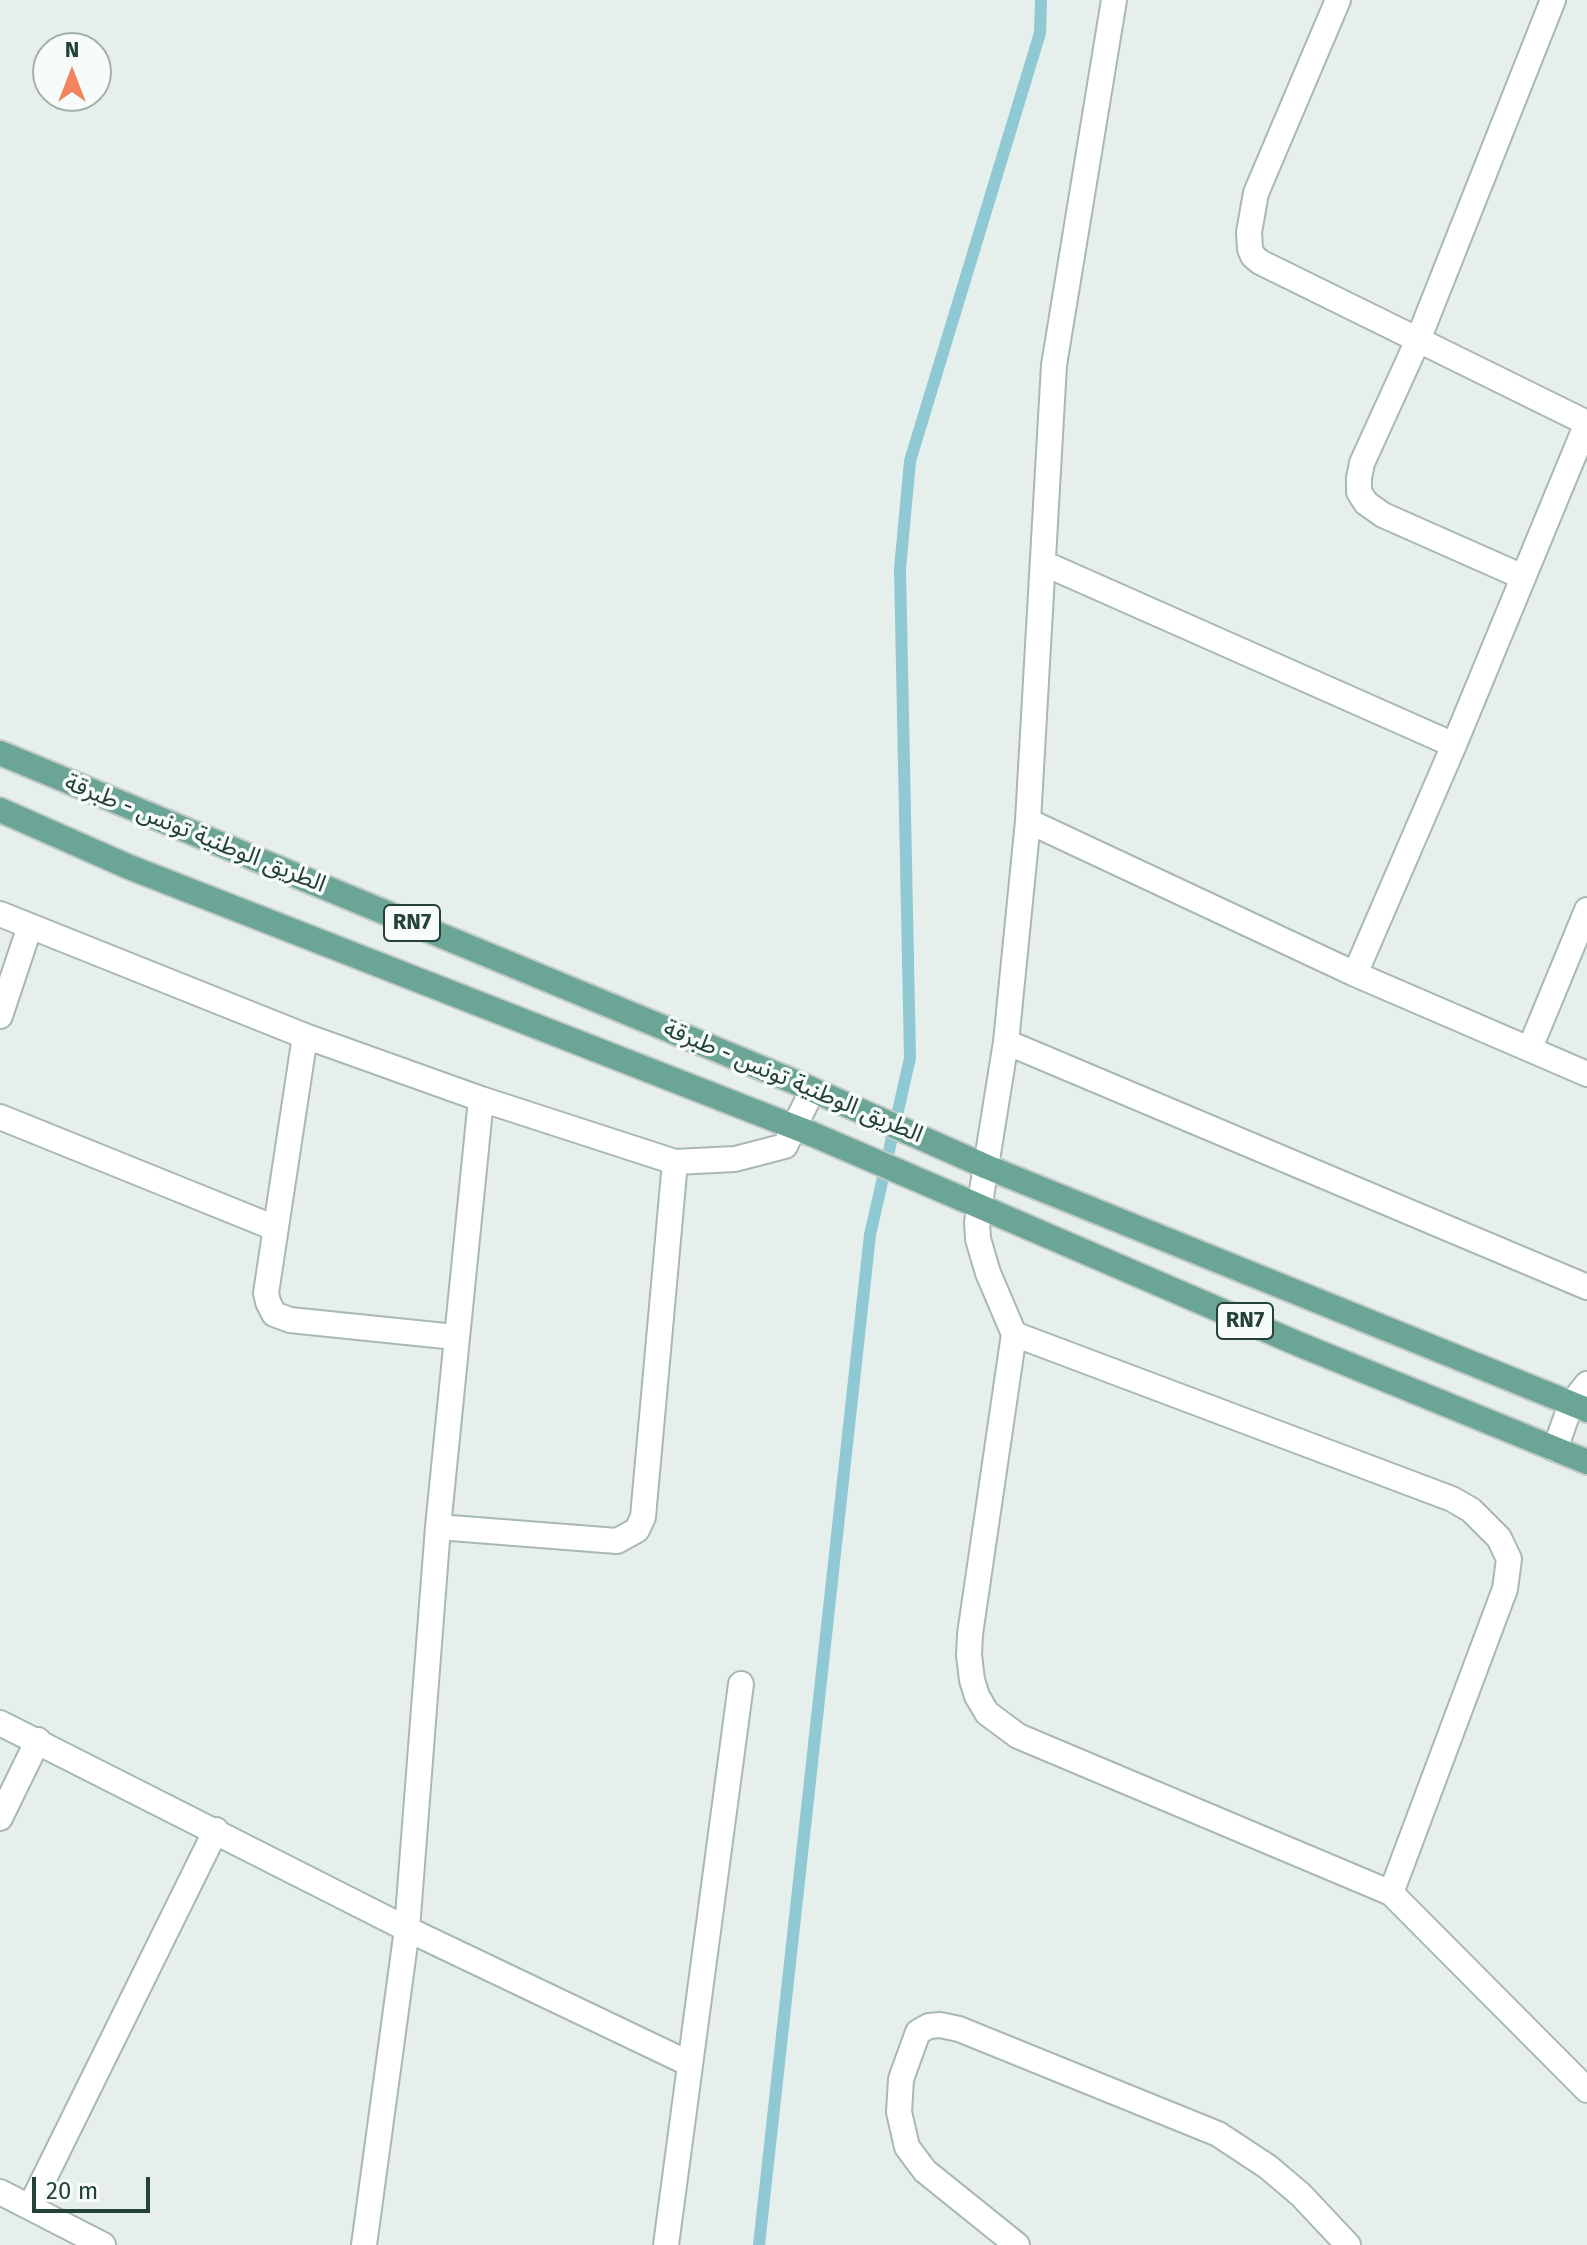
<!DOCTYPE html>
<meta charset="utf-8">
<style>
body{margin:0}
#map{position:relative;width:1587px;height:2245px;overflow:hidden;background:#e6efeb;font-family:"Fira Sans",sans-serif}
canvas{display:block}
.north{position:absolute;left:32px;top:32px;width:80px;height:80px;box-sizing:border-box;background:#f7fbf9;border:2px solid #a3b1ad;border-radius:50%;rotate:0deg;font-size:22px;font-weight:700;line-height:32px;text-align:center;color:#24423a}
.north::after{content:'';display:block;margin:auto;width:28px;height:36px;background:#f4845f;clip-path:polygon(50% 0,100% 100%,50% 72%,0 100%)}
.scale{position:absolute;left:32px;top:2177px;width:118px;height:36px;box-sizing:border-box;border:4px solid #24423a;border-top:0;padding-left:10px;font-size:24px;line-height:28px;white-space:nowrap;color:#24423a;-webkit-text-stroke:6px #f7fbf9;paint-order:stroke}
</style>
<div id="map">
<canvas width="1587" height="2245"></canvas>
<div class="north">N</div>
<div class="scale">20 m</div>
</div>
<script>
const c = document.querySelector('canvas').getContext('2d');
c.lineJoin = 'round';
const shape = rows => new Path2D(rows.map(r => 'M' + r).join(''));
function trace(path, color, width, dash) { c.strokeStyle = color; c.lineWidth = width; c.lineCap = dash ? 'butt' : 'round'; c.setLineDash(dash || []); c.stroke(path); }
function label(font, color, halo, rows, align = 'center') {
  c.font = font + ' "Fira Sans","Noto Sans Arabic",sans-serif'; c.lineWidth = 7; c.setLineDash([]); c.textBaseline = 'middle'; c.strokeStyle = halo; c.fillStyle = color; for (const [text, x, y, turn = 0] of rows) {
    c.save(); c.translate(x, y); c.rotate((+turn || 0) * Math.PI / 180); c.textAlign = isNaN(turn) ? turn : align; if (halo) c.strokeText(text, 0, 0); c.fillText(text, 0, 0); c.restore();
  }
}
trace(shape([
 [759,2245,870,1235,910,1058,900,569,910,461,1040,33,1041,0]
]), '#8ec9d4', 12);
const minor = shape([
 [1114,0,1054,365,1028,821,1006,1042,977,1222,978,1239,988,1273,1014,1334,970,1634,969,1655,972,1680,977,1696,987,1713,1018,1736,1391,1893,1587,2090],
 [1338,0,1256,193,1249,232,1250,249,1253,256,1260,262,1587,423],
 [1043,563,1454,745],
 [1523,577,1383,515,1366,503,1359,492,1359,478,1362,463,1418,340,1553,0],
 [1028,821,1355,974,1587,1074],
 [0,914,305,1036,481,1099,675,1162,735,1159,785,1146,812,1091],
 [1355,974,1454,745,1587,423],
 [0,1016,30,926],
 [305,1036,266,1293,268,1302,274,1314,290,1320,455,1337],
 [1006,1042,1587,1287],
 [1530,1048,1587,910],
 [0,1117,275,1228],
 [1014,1334,1452,1499,1471,1510,1499,1538,1509,1559,1505,1589,1391,1893],
 [1555,1449,1571,1404,1587,1384],
 [438,1527,617,1541,637,1530,643,1517,675,1162],
 [0,1723,407,1929,690,2064],
 [0,1818,38,1740],
 [0,2192,103,2245],
 [30,2207,216,1830],
 [364,2245,407,1929,438,1527,481,1099],
 [666,2245,741,1684],
 [1017,2245,925,2171,907,2147,899,2112,901,2079,918,2032,929,2026,940,2025,959,2029,1218,2134,1268,2167,1301,2195,1348,2245]
]);
const primary = shape([
 [0,753,795,1082,987,1167,1587,1410],
 [0,810,129,867,812,1134,1296,1343,1587,1462]
]);
trace(minor, '#a8b8b2', 28);
trace(primary, '#c2cac8', 28);
trace(minor, '#fff', 24);
trace(primary, '#6aa596', 24);
for (const [x, y, w] of [
 [412,923,56],
 [1245,1321,56]
]) { const box = new Path2D(); box.roundRect(x - w / 2, y - 18, w, 36, 6); c.fillStyle = '#f7fbf9'; c.fill(box); trace(box, '#24423a', 2); }
label('bold 22px', '#24423a', null, [
 ["RN7",412,923],
 ["RN7",1245,1321]
]);
label('24px', '#24423a', '#f7fbf9', [
 ["الطريق الوطنية تونس - طبرقة",195,834,22],
 ["الطريق الوطنية تونس - طبرقة",793,1082,23]
]);
</script>
